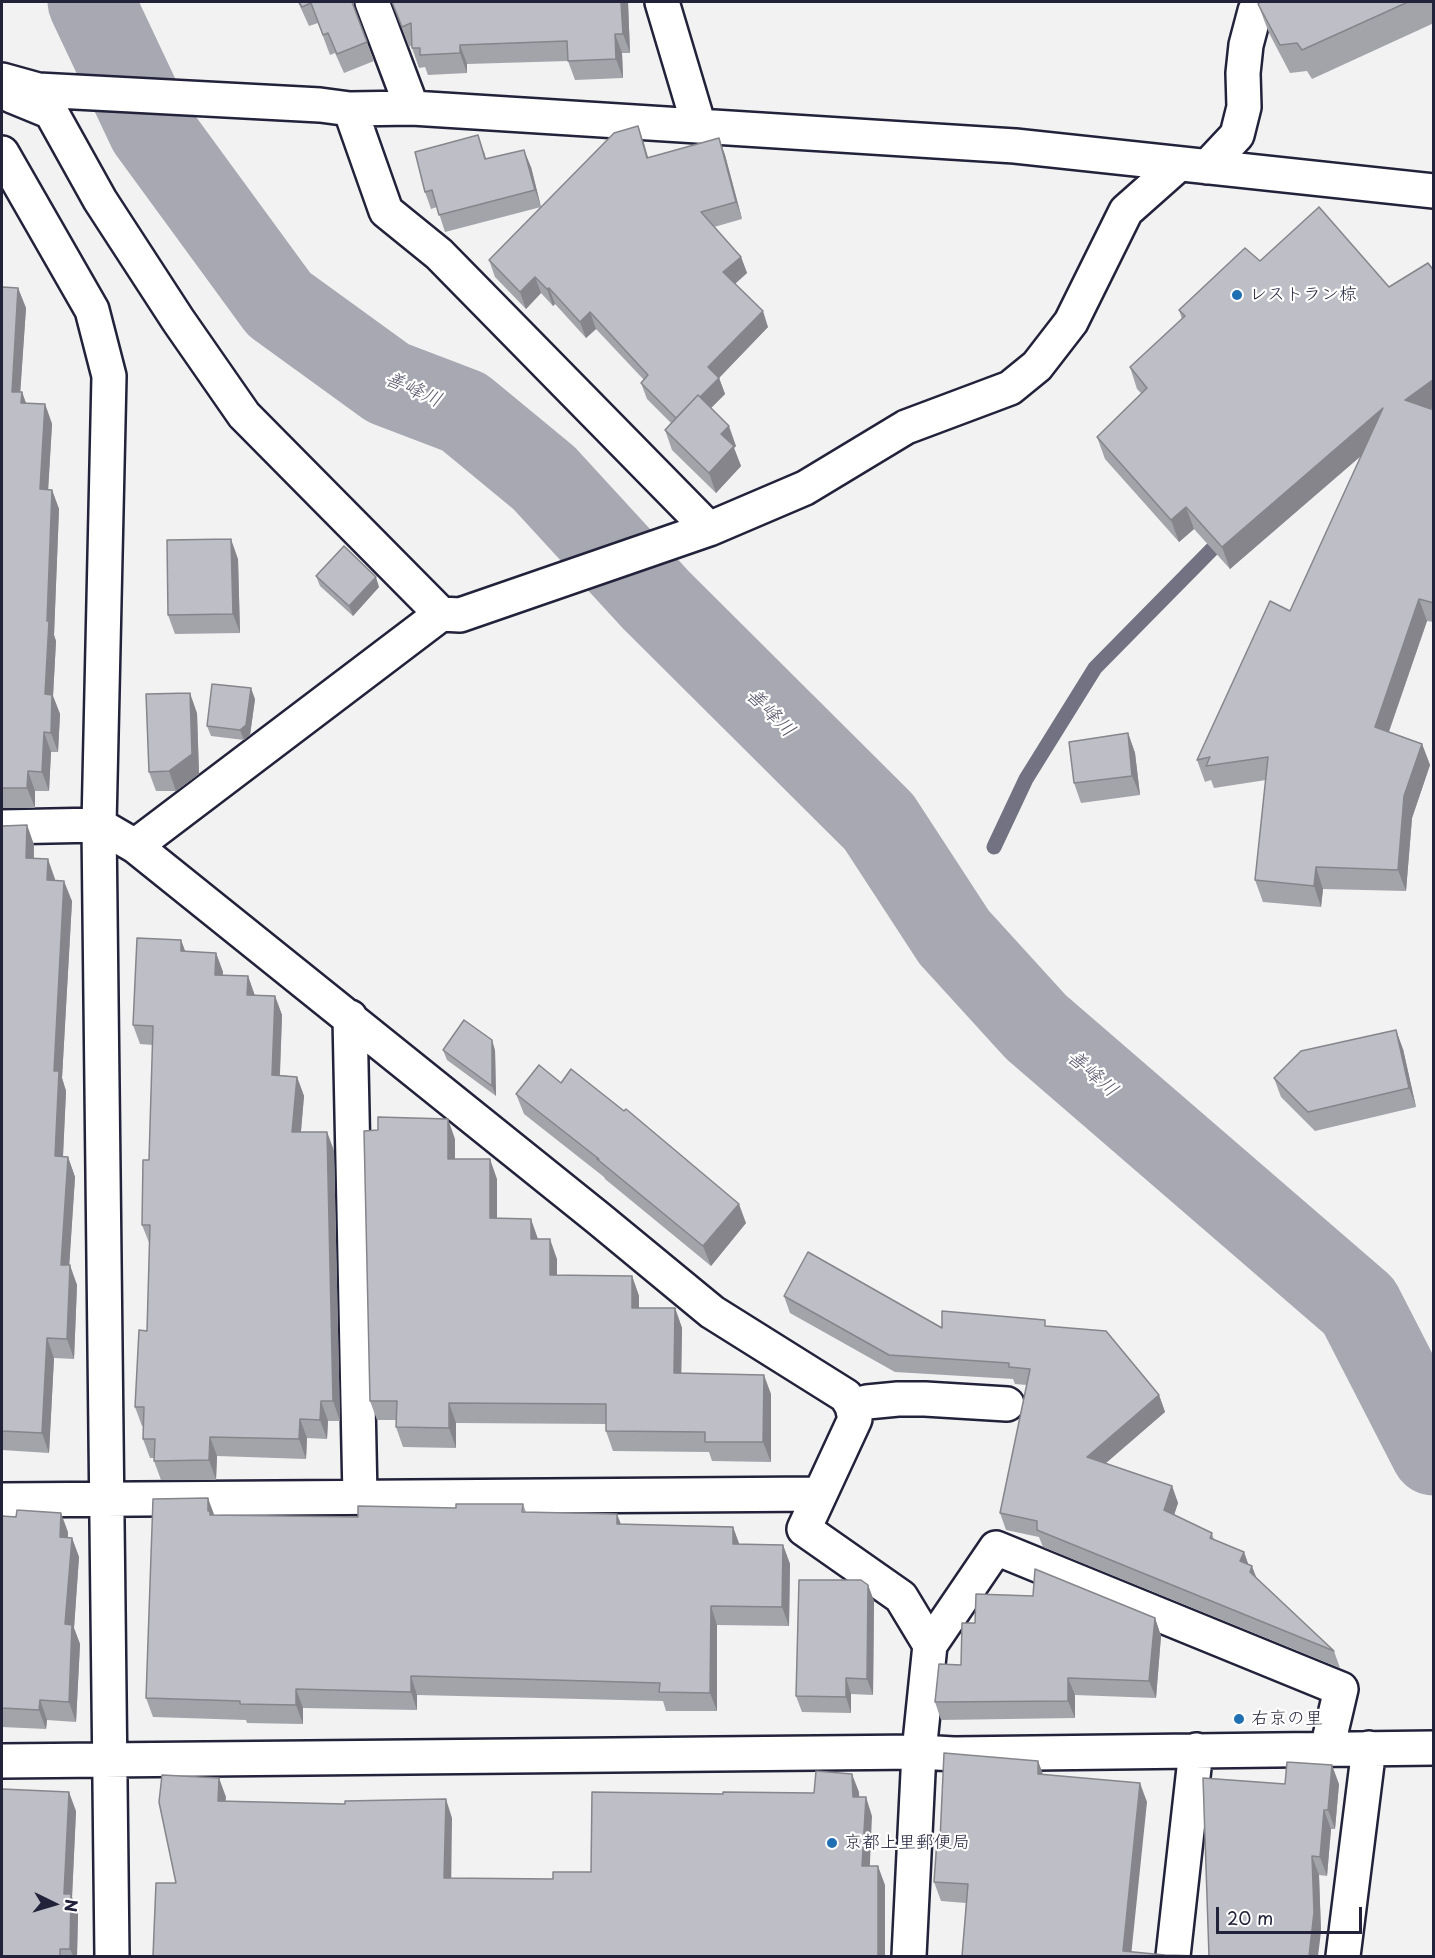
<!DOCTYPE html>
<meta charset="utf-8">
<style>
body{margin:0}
#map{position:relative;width:1435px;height:1958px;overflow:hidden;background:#f2f2f3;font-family:"Playpen Sans",sans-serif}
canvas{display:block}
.frame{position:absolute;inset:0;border:3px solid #22223b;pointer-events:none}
.north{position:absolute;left:24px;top:1874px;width:60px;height:60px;-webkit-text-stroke:4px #fff;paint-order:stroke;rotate:95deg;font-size:16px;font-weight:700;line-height:24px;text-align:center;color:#22223b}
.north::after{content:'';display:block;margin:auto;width:21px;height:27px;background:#22223b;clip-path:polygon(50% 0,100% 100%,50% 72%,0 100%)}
.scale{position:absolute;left:1216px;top:1907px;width:146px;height:27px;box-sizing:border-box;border:3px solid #22223b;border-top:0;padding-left:8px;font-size:18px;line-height:21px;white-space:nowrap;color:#22223b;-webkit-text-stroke:4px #fff;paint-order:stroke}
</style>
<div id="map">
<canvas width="1435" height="1958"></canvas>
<div class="frame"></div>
<div class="north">N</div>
<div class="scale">20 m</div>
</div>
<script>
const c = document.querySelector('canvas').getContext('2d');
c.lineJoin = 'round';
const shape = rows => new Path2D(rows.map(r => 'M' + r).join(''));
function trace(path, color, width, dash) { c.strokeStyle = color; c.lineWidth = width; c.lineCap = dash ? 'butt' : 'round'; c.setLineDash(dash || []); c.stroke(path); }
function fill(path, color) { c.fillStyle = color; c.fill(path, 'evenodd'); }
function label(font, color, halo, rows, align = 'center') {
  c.font = font + ' "Playpen Sans","Klee One",sans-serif'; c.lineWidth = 4.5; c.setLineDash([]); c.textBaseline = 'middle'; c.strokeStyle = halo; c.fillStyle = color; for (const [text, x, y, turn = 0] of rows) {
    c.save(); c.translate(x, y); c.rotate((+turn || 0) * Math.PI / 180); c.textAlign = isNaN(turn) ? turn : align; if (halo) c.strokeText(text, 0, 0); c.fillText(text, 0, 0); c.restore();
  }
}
trace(shape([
 [994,847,1026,779,1095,668,1226,535]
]), '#727282', 15);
trace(shape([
 [91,2,151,129,279,304,388,383,464,412,544,478,656,600,879,822,954,937,1036,1027,1359,1306,1434,1452]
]), '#a8a8b2', 87);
const minor = shape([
 [372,2,412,108],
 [662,2,699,126],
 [2,80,38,90,320,105,350,109,412,108,1015,146,1434,191],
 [12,96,51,112,100,200,178,320,244,415,441,614],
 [350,109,386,211,439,254,709,529],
 [2,153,92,310,109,376,99,825,135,846,598,1218,712,1312,846,1396,852,1406,855,1419,804,1529,901,1597,930,1645,919,1752,909,1956],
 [1207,167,1237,135,1244,107,1243,73,1246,45,1255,11,1260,2],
 [2,827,99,825,112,1956],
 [135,846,441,614,460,615,709,529,805,488,906,427,1010,388,1037,366,1071,322,1126,211,1179,164],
 [350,1017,360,1497],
 [852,1406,867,1402,898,1399,925,1399,1007,1404],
 [2,1500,820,1494],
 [930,1645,996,1548,1341,1689,1327,1749],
 [2,1761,919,1752,954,1754,1434,1748],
 [1173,1956,1196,1750],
 [1343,1956,1369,1748]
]);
trace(minor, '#22223b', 38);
trace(minor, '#fff', 33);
fill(shape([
 [298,2,354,2,354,8,374,61,344,73,335,53,330,55,318,23,309,26],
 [392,2,628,2,630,53,622,53,623,78,575,80,568,61,467,64,467,73,428,75,425,67,419,68,412,48,412,45,409,47],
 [1260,2,1434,2,1434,23,1312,79,1307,71,1290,73,1269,33,1258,4],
 [638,126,648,158,719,138,725,155,742,219,714,227,741,257,747,273,735,284,768,327,719,378,725,394,711,408,736,446,734,448,741,466,716,493,672,450,665,430,671,423,647,399,641,383,644,380,596,329,586,338,555,304,553,306,541,293,526,309,495,277,489,260],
 [484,152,486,159,531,167,541,207,445,232,437,207,431,209,425,192],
 [1260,261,1389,287,1434,271,1434,406,1431,409,1434,410,1434,622,1427,621,1389,732,1422,744,1430,765,1412,818,1406,891,1323,889,1321,907,1263,902,1255,880,1266,780,1214,788,1211,780,1205,782,1197,760,1290,611,1362,455,1230,569,1194,529,1179,542,1105,459,1097,437,1142,394,1137,389,1130,367,1182,319,1179,310],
 [2,288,18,288,26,308,20,392,22,392,26,403,45,404,52,424,48,490,52,490,59,509,54,635,56,641,53,696,60,714,58,752,51,752,49,791,35,791,35,808,2,808],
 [238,559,240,633,175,634,168,615],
 [316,576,379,587,353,616,320,586],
 [255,699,250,735,244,740,211,736,207,726],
 [197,713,199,774,176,791,156,791,149,772],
 [1128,733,1135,753,1140,795,1081,803,1074,783],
 [27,825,34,845,34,859,55,879,55,881,72,901,62,1078,66,1091,63,1157,68,1157,75,1177,69,1265,77,1285,74,1359,54,1358,49,1453,2,1450,2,826],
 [181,940,185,951,216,953,223,972,222,975,248,976,255,996,275,996,282,1015,280,1075,297,1077,304,1096,301,1132,327,1132,334,1151,340,1421,328,1421,327,1439,307,1438,306,1459,217,1456,216,1480,161,1480,154,1461,154,1458,150,1458,143,1439,144,1426,142,1426,135,1407,147,1331,150,1245,142,1225,149,1160,153,1045,140,1044,133,1025],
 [1403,1049,1416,1107,1315,1131,1281,1097,1274,1078],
 [443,1050,495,1050,496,1096,447,1060],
 [561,1083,746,1223,711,1266,605,1179,604,1177,524,1114,516,1094],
 [378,1130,455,1139,455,1159,497,1179,497,1218,538,1239,557,1259,557,1275,632,1276,639,1296,639,1308,675,1308,682,1328,681,1373,771,1394,771,1462,712,1461,709,1452,613,1451,606,1431,606,1424,456,1423,456,1448,403,1447,396,1427,396,1420,377,1420,370,1401],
 [784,1296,942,1328,1047,1326,1159,1395,1165,1412,1105,1464,1172,1486,1178,1503,1174,1515,1212,1533,1214,1540,1244,1552,1248,1564,1257,1578,1334,1651,1340,1668,1043,1547,1039,1537,1006,1530,1000,1513,1027,1385,1015,1384,1013,1379,895,1372,790,1313],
 [523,1504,526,1512,621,1524,733,1527,739,1544,783,1545,790,1564,789,1626,717,1625,717,1711,666,1711,663,1701,417,1695,417,1710,303,1708,303,1724,247,1723,246,1720,153,1717,146,1698,214,1516,358,1517,456,1508],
 [2,1516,68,1532,68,1537,72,1538,79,1557,74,1628,80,1644,76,1722,47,1720,46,1729,2,1727],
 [868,1585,874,1601,873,1695,851,1694,851,1713,802,1712,796,1696],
 [1155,1618,1161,1636,1156,1698,1075,1695,1075,1718,941,1720,935,1702,961,1665,975,1623],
 [1038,1761,1043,1775,1147,1802,962,1956,966,1903,941,1901,934,1882,940,1840],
 [1285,1784,1339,1784,1335,1829,1331,1829,1327,1876,1319,1875,1321,1932],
 [76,1811,72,1898,78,1914,77,1956,2,1956]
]), '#a3a3aa');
fill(shape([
 [621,2,628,2,630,53,623,34],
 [615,34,622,53,623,78,616,59],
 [460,45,467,64,467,73,460,53],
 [638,126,644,143,653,175,647,158],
 [478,135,484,152,491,176,485,159],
 [719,138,725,155,742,219,736,202],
 [524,150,531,167,541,207,535,190],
 [741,257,747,273,729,289,723,272],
 [535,277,541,293,526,309,520,292],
 [18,288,26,308,19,411,12,392],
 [549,288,555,304,553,306,547,289],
 [763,311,768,327,719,378,725,394,683,436,708,367],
 [590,312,596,329,586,338,580,322],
 [1434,379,1434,406,1413,422,1405,400],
 [22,392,29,412,21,403],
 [45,404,52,424,47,509,40,489],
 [1383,408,1391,430,1230,569,1222,547],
 [729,426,736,446,734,448,741,466,716,493,709,473,721,434],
 [52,490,59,509,54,635,56,641,53,696,60,714,58,752,51,733,45,694],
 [1186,507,1194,529,1179,542,1171,520],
 [231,539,238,559,240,633,233,614],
 [376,577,379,587,353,616,349,606],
 [1419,599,1427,621,1383,748,1375,727],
 [251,688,255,699,250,735,244,740,240,730],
 [190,693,197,713,199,774,176,791,169,771],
 [44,732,51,752,49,791,42,772],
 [1128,733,1135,753,1140,795,1132,776],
 [1422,744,1430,765,1412,818,1406,891,1398,870,1404,796],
 [28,771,35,791,35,808,27,788],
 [27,825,34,845,33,878,26,858],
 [48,859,55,879,54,900,47,880],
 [1316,867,1323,889,1321,907,1314,886],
 [64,881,72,901,62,1078,66,1091,62,1176,55,1156,54,1071],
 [181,940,188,959,181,951],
 [216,953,223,972,222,994,215,975],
 [248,976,255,996,247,995],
 [275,996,282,1015,279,1094,272,1075],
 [1396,1030,1403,1049,1416,1107,1409,1088],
 [492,1040,495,1050,496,1096,492,1086],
 [297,1077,304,1096,299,1152,292,1132],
 [448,1119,455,1139,455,1179,448,1159],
 [327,1132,334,1151,340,1421,333,1401],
 [68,1157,75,1177,68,1285,61,1265],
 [490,1159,497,1179,497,1238,490,1218],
 [739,1204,746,1223,711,1266,703,1246],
 [531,1219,538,1239,538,1259,531,1239],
 [550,1239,557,1259,557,1295,550,1275],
 [70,1265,77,1285,74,1359,67,1339],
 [632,1276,639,1296,639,1327,632,1308],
 [675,1308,682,1328,681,1393,674,1373],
 [47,1338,54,1358,49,1453,42,1433],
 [764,1375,771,1394,771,1462,763,1442],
 [1159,1395,1165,1412,1093,1474,1087,1457],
 [321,1401,328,1421,327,1439,320,1420],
 [449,1403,456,1423,456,1448,449,1428],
 [300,1419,307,1438,306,1459,299,1439],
 [210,1437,217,1456,216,1480,209,1460],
 [1172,1486,1178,1503,1170,1527,1164,1510],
 [208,1498,215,1517,217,1534,208,1511],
 [61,1513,68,1532,67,1556,60,1537],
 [617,1514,624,1532,617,1524],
 [733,1527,740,1546,733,1544],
 [72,1538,79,1557,74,1628,80,1644,76,1722,69,1702,65,1624],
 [783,1545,790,1564,789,1626,782,1607],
 [1244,1552,1250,1569,1240,1561],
 [1252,1566,1258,1582,1250,1572],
 [868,1585,874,1601,873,1695,867,1679],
 [711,1606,717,1625,717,1711,710,1693],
 [1155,1618,1161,1636,1156,1698,1149,1681],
 [411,1676,417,1695,417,1710,411,1692],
 [846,1678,851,1694,851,1713,846,1697],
 [1068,1678,1075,1695,1075,1718,1068,1701],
 [296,1689,303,1708,303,1724,296,1705],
 [40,1700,47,1720,46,1729,39,1710],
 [1038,1761,1045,1780,1038,1774],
 [1332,1765,1339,1784,1335,1829,1328,1810],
 [852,1774,859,1792,860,1816,853,1797],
 [219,1778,226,1797,224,1820,218,1801],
 [1140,1783,1147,1802,1131,1956,1123,1951],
 [69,1792,76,1811,72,1897,78,1914,77,1956,73,1956,70,1949,64,1894],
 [866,1797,872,1816,869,1885,862,1866],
 [446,1799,452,1818,451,1897,444,1878],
 [1324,1810,1331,1829,1327,1876,1320,1857],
 [1312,1856,1319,1875,1321,1932,1318,1956,1309,1956],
 [878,1866,885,1885,885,1956,878,1956]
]), '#85858b');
const building = shape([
 [299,2,352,2,367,42,337,54,328,33,323,35,311,3,302,7,299,2],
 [392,2,621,2,623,34,615,34,616,59,568,61,567,41,460,45,460,53,420,55,420,48,412,48,411,23,402,27,392,2],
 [1260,2,1408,2,1302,50,1297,43,1280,45,1258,4,1260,2],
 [638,126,647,158,719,138,736,202,701,212,741,257,723,272,763,311,708,367,719,378,700,397,698,395,676,418,641,383,648,375,590,312,580,322,549,288,547,289,535,277,520,292,489,260,614,133,638,126],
 [478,135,485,159,524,150,535,190,439,215,432,190,425,192,415,152,478,135],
 [1319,207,1389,287,1428,263,1434,271,1434,379,1405,400,1434,410,1434,603,1419,599,1375,727,1422,744,1404,796,1398,870,1316,867,1314,886,1255,880,1268,757,1206,766,1210,757,1197,760,1270,601,1290,611,1383,408,1222,547,1186,507,1171,520,1097,437,1147,388,1130,367,1185,316,1179,310,1245,248,1260,261,1319,207],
 [2,287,18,288,12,392,22,392,21,403,45,404,40,489,52,490,47,621,49,621,45,694,52,695,51,733,44,732,42,772,28,771,27,788,2,788,2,287],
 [698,395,729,426,721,434,734,446,709,473,665,430,698,395],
 [231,539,233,614,168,615,167,540,231,539],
 [344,546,376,577,349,606,316,576,344,546],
 [212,684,251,688,246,725,240,730,207,726,212,684],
 [190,693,192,754,169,771,149,772,146,694,190,693],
 [1128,733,1132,776,1074,783,1069,742,1128,733],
 [27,825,26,858,48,859,47,880,64,881,54,1071,59,1071,55,1156,68,1157,61,1265,70,1265,67,1339,47,1338,42,1433,2,1431,2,826,27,825],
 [137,938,181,940,181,951,216,953,215,975,248,976,247,995,275,996,272,1075,297,1077,292,1132,327,1132,333,1401,321,1401,320,1420,300,1419,299,1439,210,1437,209,1460,154,1461,155,1439,143,1439,144,1407,135,1407,139,1330,147,1331,150,1225,142,1225,143,1160,149,1160,153,1026,133,1025,137,938],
 [464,1020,492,1040,492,1086,443,1050,464,1020],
 [1396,1030,1409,1088,1308,1112,1274,1078,1301,1051,1396,1030],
 [539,1065,561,1083,571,1069,624,1111,626,1109,739,1204,703,1246,597,1159,599,1159,516,1094,539,1065],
 [378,1117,448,1119,448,1159,490,1159,490,1218,531,1219,531,1239,550,1239,550,1275,632,1276,632,1308,675,1308,674,1373,764,1375,763,1442,705,1442,705,1432,606,1431,606,1404,449,1403,449,1428,396,1427,397,1401,370,1401,364,1131,378,1130,378,1117],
 [808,1252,942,1328,942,1311,1045,1320,1045,1326,1106,1331,1159,1395,1087,1457,1172,1486,1164,1510,1212,1533,1210,1538,1244,1552,1240,1561,1252,1566,1250,1572,1334,1651,1037,1530,1037,1521,1000,1513,1030,1369,1009,1367,1009,1363,889,1355,784,1296,808,1252],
 [208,1498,208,1511,210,1511,210,1515,358,1517,358,1506,456,1508,456,1504,523,1504,522,1512,617,1514,617,1524,733,1527,733,1544,783,1545,782,1607,711,1606,710,1693,659,1692,660,1683,411,1676,411,1692,296,1689,296,1705,240,1704,240,1701,146,1698,153,1499,208,1498],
 [17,1510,61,1513,60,1537,72,1538,65,1624,72,1625,69,1702,40,1700,39,1710,2,1708,2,1516,16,1517,17,1510],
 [1035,1569,1155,1618,1149,1681,1068,1678,1068,1701,935,1702,939,1664,961,1665,962,1623,975,1623,976,1594,1033,1596,1035,1569],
 [799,1580,861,1580,868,1585,867,1679,846,1678,846,1697,796,1696,799,1580],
 [944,1753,1038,1761,1038,1774,1140,1783,1123,1951,1165,1955,1200,1956,962,1956,968,1884,934,1882,937,1840,940,1840,944,1753],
 [1287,1762,1332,1765,1328,1810,1324,1810,1320,1857,1312,1856,1314,1912,1309,1956,1209,1956,1203,1778,1285,1784,1287,1762],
 [816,1771,852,1774,853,1797,866,1797,862,1866,878,1866,878,1956,153,1956,156,1883,176,1883,159,1802,162,1775,219,1778,218,1801,345,1804,345,1801,446,1799,444,1878,553,1879,553,1872,591,1872,592,1792,723,1794,723,1792,814,1793,816,1771],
 [2,1789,69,1792,64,1894,71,1894,70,1949,60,1949,60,1956,2,1956,2,1789]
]);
fill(building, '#bebec6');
trace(building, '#85858b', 1.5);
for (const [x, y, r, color] of [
 [1237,295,6,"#1f6fb2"],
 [1239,1719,6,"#1f6fb2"],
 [832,1843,6,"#1f6fb2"]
]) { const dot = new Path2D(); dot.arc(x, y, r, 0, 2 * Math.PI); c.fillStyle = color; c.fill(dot); trace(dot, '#fff', 2); }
label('18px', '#22223b', '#fff', [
 ["レストラン椋",1249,295],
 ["右京の里",1251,1719],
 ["京都上里郵便局",844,1843]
], 'left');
label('italic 20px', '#58586b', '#fff', [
 ["善峰川",413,390,24],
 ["善峰川",770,713,45],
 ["善峰川",1092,1074,41]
]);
</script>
